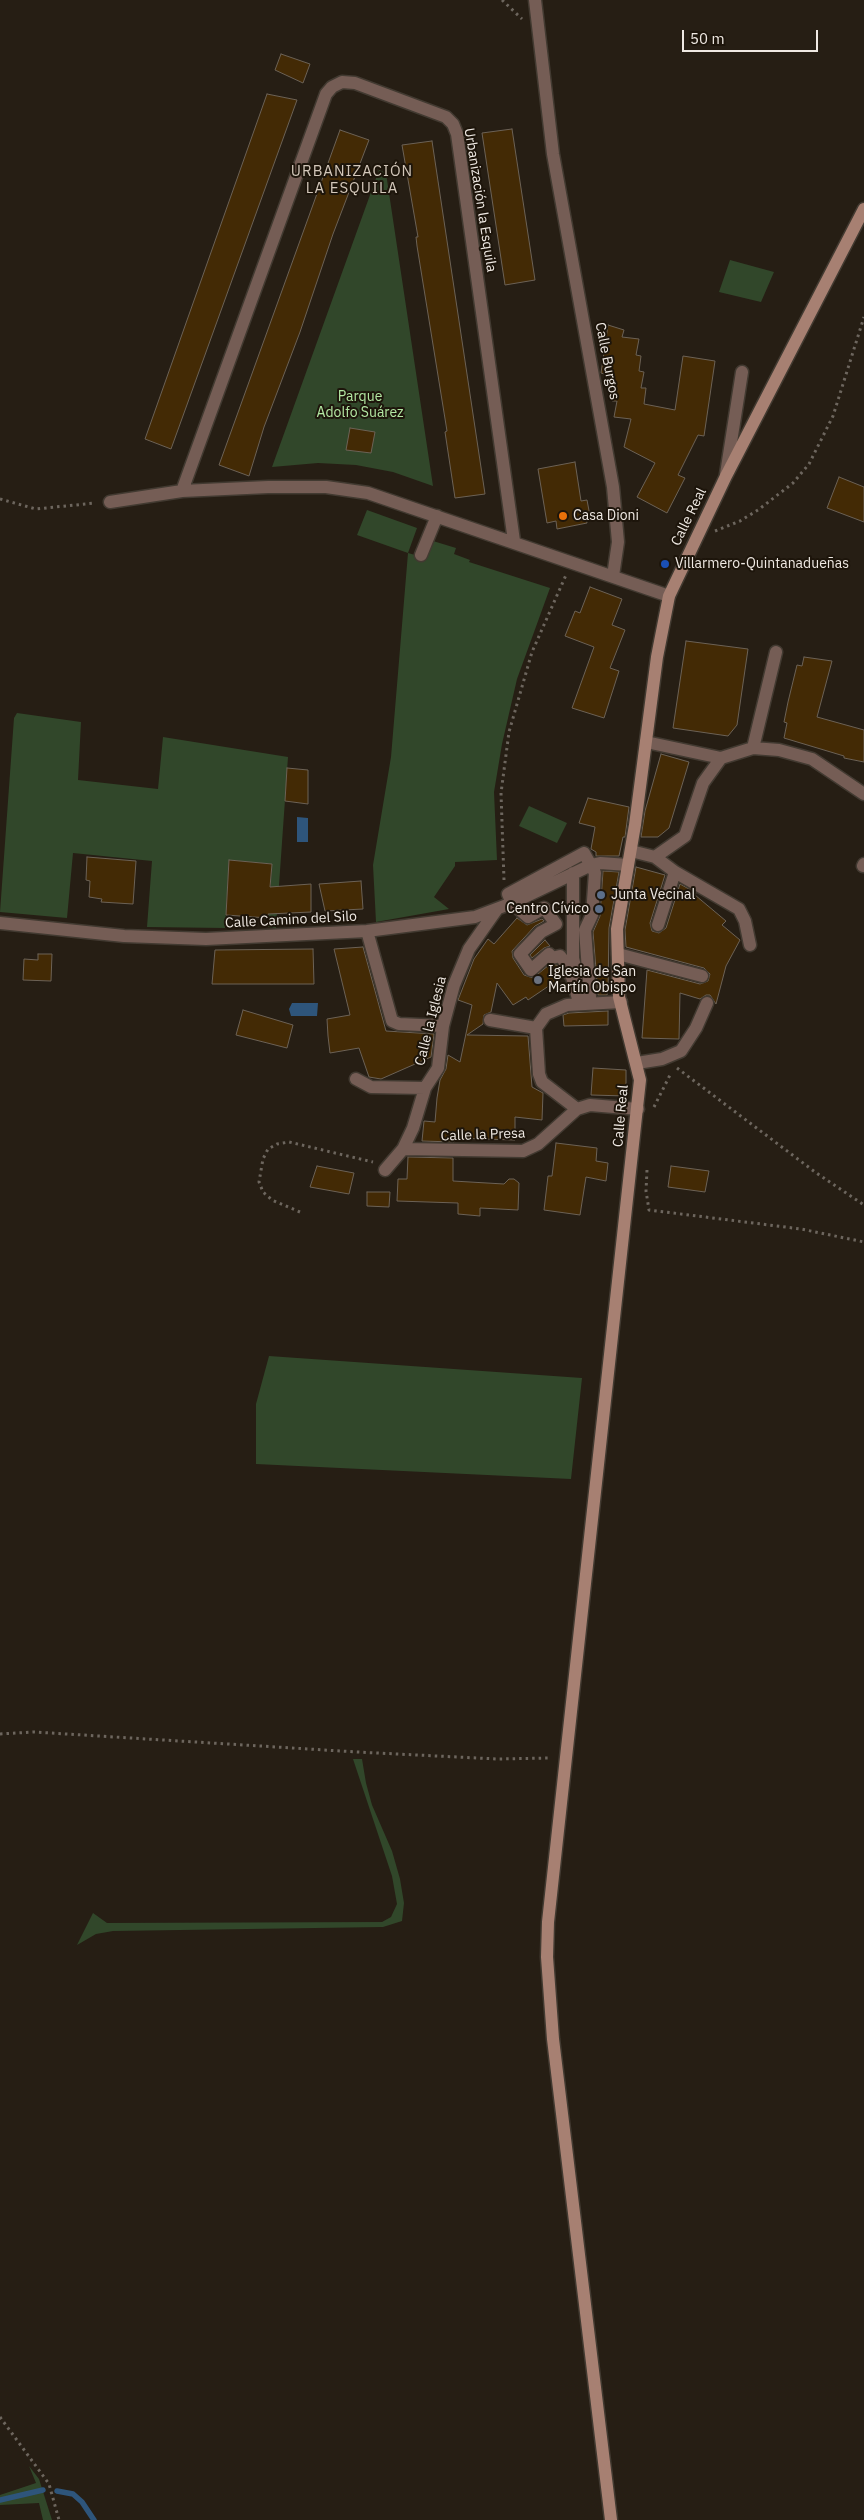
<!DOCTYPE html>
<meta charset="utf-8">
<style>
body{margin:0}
#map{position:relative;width:864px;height:2520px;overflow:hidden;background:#261e14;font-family:"IBM Plex Sans",sans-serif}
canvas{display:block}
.scale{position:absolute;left:682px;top:30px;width:136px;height:22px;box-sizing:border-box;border:2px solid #efe9e3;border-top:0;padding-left:6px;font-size:15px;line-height:18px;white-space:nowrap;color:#efe9e3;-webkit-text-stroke:4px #1d150b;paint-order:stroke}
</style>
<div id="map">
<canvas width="864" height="2520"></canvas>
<div class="scale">50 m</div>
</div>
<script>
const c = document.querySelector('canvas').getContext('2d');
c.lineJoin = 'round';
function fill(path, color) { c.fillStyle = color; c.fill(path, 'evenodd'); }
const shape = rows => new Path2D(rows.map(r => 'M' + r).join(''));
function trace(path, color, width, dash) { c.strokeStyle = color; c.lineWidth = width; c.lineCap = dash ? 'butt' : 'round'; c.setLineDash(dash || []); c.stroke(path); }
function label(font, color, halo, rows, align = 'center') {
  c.font = font + ' "IBM Plex Sans",sans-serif'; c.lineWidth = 4; c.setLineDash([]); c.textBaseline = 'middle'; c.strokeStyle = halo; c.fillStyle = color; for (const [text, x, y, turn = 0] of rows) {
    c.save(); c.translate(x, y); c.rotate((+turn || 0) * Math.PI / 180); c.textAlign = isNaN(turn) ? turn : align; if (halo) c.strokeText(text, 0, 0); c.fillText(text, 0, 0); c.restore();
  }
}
fill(shape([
 [379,170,386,173,433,486,393,472,356,465,318,463,272,467],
 [730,260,774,272,761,302,719,292],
 [367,510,417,528,408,553,426,558,433,541,456,548,454,554,470,560,469,562,550,588,517,679,502,744,494,792,497,860,455,862,455,866,434,897,449,909,376,922,373,865,391,757,408,553,357,535],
 [17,713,81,722,78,780,158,789,163,737,288,757,276,928,268,927,272,864,229,860,225,928,147,927,152,861,73,853,67,918,0,912,14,718],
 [529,806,567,823,557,843,519,826],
 [269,1356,582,1378,571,1479,256,1464,256,1404],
 [353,1759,362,1759,366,1783,372,1805,392,1851,400,1879,404,1903,402,1921,383,1927,113,1931,96,1934,77,1945,93,1913,107,1923,382,1922,391,1917,397,1904,392,1876],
 [29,2466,39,2479,52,2520,43,2520,39,2503,0,2505,0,2495,36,2483]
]), '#31472a');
fill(shape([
 [297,817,308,818,308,842,297,842],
 [292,1003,318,1003,317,1016,291,1016,289,1009]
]), '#2e557b');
trace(shape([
 [57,2491,73,2494,82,2502,94,2520],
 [0,2500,43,2490]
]), '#2e557b', 5.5);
const building = shape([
 [281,54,310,64,303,83,275,70,281,54],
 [267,94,297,100,171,449,145,439,267,94],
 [512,129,535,280,505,285,482,133,512,129],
 [340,130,369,140,333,234,300,332,264,427,249,476,219,465,340,130],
 [432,141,485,494,455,498,445,432,447,431,417,246,416,237,418,237,402,145,432,141],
 [608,325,624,330,622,337,639,339,636,355,641,356,639,371,644,372,641,388,646,388,644,404,675,410,683,356,715,361,704,436,698,435,678,475,685,478,667,513,637,497,655,463,624,447,631,419,614,417,617,401,612,401,614,385,609,384,612,369,608,375,601,373,608,325],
 [350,428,375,432,371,453,346,450,350,428],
 [575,462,581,501,587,500,590,516,586,516,587,523,557,529,556,521,547,523,538,469,575,462],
 [839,477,864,487,864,522,827,508,839,477],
 [590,587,622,599,612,625,625,630,610,668,619,671,604,718,572,708,594,647,565,636,575,611,580,613,590,587],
 [686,641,748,649,737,725,728,736,673,728,686,641],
 [804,657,832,661,817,717,864,730,864,762,844,758,844,756,784,738,787,723,784,722,788,702,797,665,802,666,804,657],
 [661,754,689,762,669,828,658,837,641,837,645,811,661,754],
 [287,768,308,770,308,804,285,801,287,768],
 [588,798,629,807,625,837,623,837,619,856,596,856,596,852,591,849,595,827,579,823,588,798],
 [87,857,136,861,133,904,101,902,102,899,89,897,90,881,86,880,87,857],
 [229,860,272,864,270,887,311,884,311,912,268,914,268,918,226,915,229,860],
 [636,867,665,875,650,923,652,931,659,933,666,928,680,884,696,893,695,895,726,921,722,925,740,940,726,966,716,1004,710,995,706,995,700,999,680,993,679,1039,642,1038,647,970,700,984,708,981,710,974,704,968,626,947,625,930,636,867],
 [603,871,619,872,609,928,608,990,607,995,598,995,593,932,600,916,603,871],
 [361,881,363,909,325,911,319,884,361,881],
 [517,918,527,925,542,919,544,921,535,926,512,951,513,958,524,975,533,978,549,965,557,965,562,977,528,1000,526,997,513,1005,497,983,491,1012,484,1015,483,1024,467,1035,528,1036,532,1087,543,1093,542,1120,515,1117,515,1140,454,1138,454,1142,422,1141,424,1121,435,1122,437,1098,440,1080,446,1069,448,1055,460,1062,472,1005,458,1000,474,959,488,939,494,944,517,918],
 [545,940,550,946,544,948,532,958,530,955,545,940],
 [363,947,386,1031,434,1034,431,1057,381,1079,369,1077,359,1048,330,1053,328,1036,327,1019,350,1015,334,949,363,947],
 [313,949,314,984,212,984,215,950,313,949],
 [38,954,52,954,51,981,23,980,24,959,38,960,38,954],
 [243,1010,293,1025,287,1048,236,1035,243,1010],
 [608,1011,608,1025,564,1026,563,1015,569,1013,608,1011],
 [593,1068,626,1070,626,1096,591,1095,593,1068],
 [556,1143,597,1148,596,1161,608,1163,606,1181,586,1177,580,1215,544,1210,548,1176,552,1176,556,1143],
 [408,1157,453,1158,453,1181,504,1184,509,1179,514,1179,519,1183,518,1210,480,1208,480,1216,458,1214,458,1203,397,1201,398,1179,407,1179,408,1157],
 [317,1166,354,1173,349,1194,310,1187,317,1166],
 [671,1166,709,1171,705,1192,668,1187,671,1166],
 [367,1192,390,1192,389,1207,367,1206,367,1192]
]);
fill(building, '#432a05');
trace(building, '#6c6256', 1);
const street = shape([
 [535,0,553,154,613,487,618,542,613,576],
 [726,474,742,372],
 [182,491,326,94,332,87,342,82,355,83,446,117,453,124,457,134,514,541],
 [110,502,182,491,268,487,326,487,368,493,669,596],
 [421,555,437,516],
 [646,742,721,758,753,748,779,750,812,759,864,794],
 [753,748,776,652],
 [631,851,655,857,685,836,703,783,721,758],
 [584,853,595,873,592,915,585,930,590,997,578,999,572,977,566,969,569,967,560,956,552,958,549,954,531,970,520,954,541,932,556,924,544,908,528,917,512,903,508,894,584,853],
 [655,857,675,872,739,909,745,921,750,945],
 [863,866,864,864],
 [573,873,573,958,577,975],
 [0,923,124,936,206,939,367,931,475,917,512,903,591,865,600,863,628,865],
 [658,925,675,872],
 [367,931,392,1021,399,1024,443,1026],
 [618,954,702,976],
 [490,1020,536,1028],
 [536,1028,539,1074,542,1082,577,1109],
 [536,1028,546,1014,567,1005,621,1002],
 [637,1063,662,1059,681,1051,696,1028,707,1003],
 [356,1079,371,1087,425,1088],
 [403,1149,523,1151,538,1144,577,1109,590,1105,638,1109],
 [385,1170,403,1149,413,1128,425,1088,438,1068,443,1026,454,985,469,949,497,909]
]);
const secondary = shape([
 [611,2520,553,2039,547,1957,548,1922,640,1080,619,997,617,929,635,825,657,657,669,596,726,476,864,209]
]);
trace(street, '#423a31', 15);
trace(secondary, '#423a31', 15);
trace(shape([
 [502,0,522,19],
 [0,499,36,509,95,503],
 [715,531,740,521,758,510,793,483,809,464,833,416,864,317],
 [504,880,501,793,509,732,532,652,566,575],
 [677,1068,815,1172,864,1205],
 [654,1107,671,1073],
 [647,1170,646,1191,649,1210,801,1229,864,1242],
 [300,1212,272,1200,263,1192,259,1182,263,1159,268,1149,277,1144,289,1142,373,1162],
 [0,1734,34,1732,357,1752,497,1759,551,1758],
 [0,2417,49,2484,59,2520]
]), '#6d665e', 3, [2.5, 4]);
trace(street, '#755d55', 12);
trace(secondary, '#a78072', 12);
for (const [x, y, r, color] of [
 [563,516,5,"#e8710a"],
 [665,564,5,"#1a4fb4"],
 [601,895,5,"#5c6f8a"],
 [599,909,5,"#5c6f8a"],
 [538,980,5,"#6b7280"]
]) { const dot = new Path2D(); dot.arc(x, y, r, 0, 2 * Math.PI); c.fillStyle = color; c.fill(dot); trace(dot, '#1d150b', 2); }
label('14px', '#efe9e3', '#1d150b', [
 ["Urbanización la Esquila",480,200,81],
 ["Calle Burgos",607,361,79],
 ["Calle Real",689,517,-64],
 ["Calle Camino del Silo",291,920,-3],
 ["Calle la Iglesia",431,1021,-76],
 ["Calle Real",621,1116,-85],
 ["Calle la Presa",483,1135,-2]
]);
label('14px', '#b3e8a3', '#1d150b', [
 ["Parque",360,397],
 ["Adolfo Suárez",360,413]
]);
label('14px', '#efe9e3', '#1d150b', [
 ["Casa Dioni",573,516],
 ["Villarmero-Quintanadueñas",675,564],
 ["Junta Vecinal",611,895],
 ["Centro Cívico",589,909,"right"],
 ["Iglesia de San",548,972],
 ["Martín Obispo",548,988]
], 'left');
c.letterSpacing = '1px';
label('15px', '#d3c7ba', '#1d150b', [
 ["URBANIZACIÓN",352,172],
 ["LA ESQUILA",352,189]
]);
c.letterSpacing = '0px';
</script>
